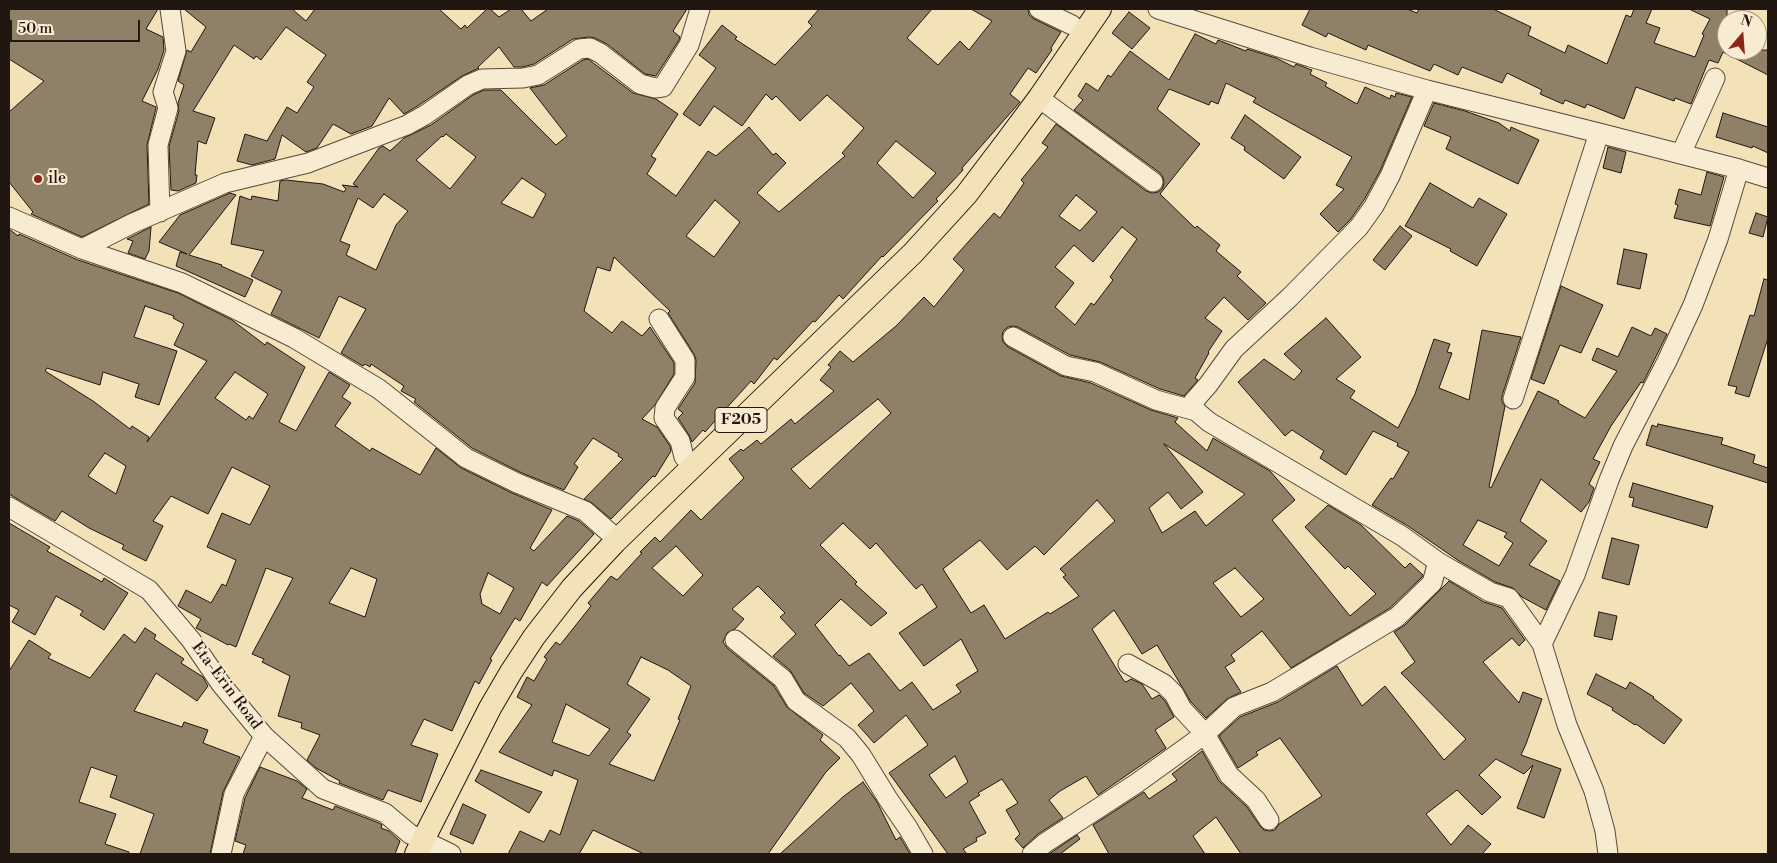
<!DOCTYPE html>
<style>
body{margin:0}
#map{position:relative;width:1777px;height:863px;overflow:hidden;background:#f3e1b8;font-family:"Libre Bodoni",serif}
canvas{display:block}
.frame{position:absolute;inset:0;border:10px solid #221611;pointer-events:none}
.north{position:absolute;left:1717px;top:10px;width:50px;height:50px;box-sizing:border-box;background:#f7ecd1;border:1px solid #a29684;border-radius:50%;rotate:18deg;font-size:14px;font-weight:700;line-height:20px;text-align:center;color:#221611}
.north::after{content:'';display:block;margin:auto;width:18px;height:22px;background:#8f2418;clip-path:polygon(50% 0,100% 100%,50% 72%,0 100%)}
.scale{position:absolute;left:10px;top:20px;width:130px;height:22px;box-sizing:border-box;border:2px solid #221611;border-top:0;padding-left:6px;font-size:15px;line-height:18px;white-space:nowrap;color:#221611;-webkit-text-stroke:4px #f7ecd1;paint-order:stroke}
</style>
<div id="map">
<canvas width="1777" height="863"></canvas>
<div class="frame"></div>
<div class="north">N</div>
<div class="scale">50 m</div>
</div>
<script>
const c = document.querySelector('canvas').getContext('2d');
c.lineJoin = 'round';
function fill(path, color) { c.fillStyle = color; c.fill(path, 'evenodd'); }
const shape = rows => new Path2D(rows.map(r => 'M' + r).join(''));
function trace(path, color, width, dash) { c.strokeStyle = color; c.lineWidth = width; c.lineCap = dash ? 'butt' : 'round'; c.setLineDash(dash || []); c.stroke(path); }
function label(font, color, halo, rows, align = 'center') {
  c.font = font + ' "Libre Bodoni",serif'; c.lineWidth = 4; c.setLineDash([]); c.textBaseline = 'middle'; c.strokeStyle = halo; c.fillStyle = color; for (const [text, x, y, turn = 0] of rows) {
    c.save(); c.translate(x, y); c.rotate((+turn || 0) * Math.PI / 180); c.textAlign = isNaN(turn) ? turn : align; if (halo) c.strokeText(text, 0, 0); c.fillText(text, 0, 0); c.restore();
  }
}
const building = shape([
 [9,9,158,9,146,29,163,37,164,50,158,69,142,101,156,107,156,108,147,145,149,204,82,237,31,214,33,212,9,182,9,112,44,81,9,59,9,9],
 [184,9,292,9,306,21,315,9,439,9,461,29,465,25,467,28,487,9,490,9,499,17,511,9,521,9,531,21,548,9,687,9,673,31,680,37,679,40,656,76,645,74,607,44,595,38,589,37,573,39,534,64,522,67,514,67,499,47,478,67,479,68,462,76,419,105,404,114,389,98,372,126,351,134,333,124,317,148,306,152,282,135,275,159,252,165,237,161,245,134,267,141,287,107,297,113,314,87,307,82,326,55,286,27,261,60,256,56,254,59,234,45,193,111,215,118,206,144,198,141,195,175,197,175,196,183,178,191,171,190,169,146,179,111,178,103,184,85,178,81,187,50,191,52,206,27,184,9],
 [819,9,932,9,907,38,938,65,960,41,969,50,992,21,971,9,1028,9,1029,15,1034,19,1061,32,1051,48,1052,50,1036,73,1028,68,1010,94,1020,102,962,168,963,170,936,199,938,201,883,257,882,256,843,299,839,295,815,322,813,321,777,360,774,358,754,384,751,381,705,432,703,430,692,442,689,435,678,418,683,413,678,409,695,383,696,360,694,354,668,313,670,311,614,257,610,271,597,267,584,311,612,333,622,321,642,336,650,327,674,363,674,374,655,405,642,419,657,427,670,446,671,451,655,477,653,476,611,519,592,503,584,499,623,459,618,456,619,454,593,438,574,464,578,467,564,490,522,473,472,448,414,402,416,399,401,391,404,386,371,364,370,367,365,364,363,366,341,353,366,309,339,296,319,338,271,314,282,291,251,276,264,251,231,244,240,196,251,200,252,196,278,201,280,181,286,180,323,184,344,192,346,189,342,185,358,187,353,184,379,148,383,146,390,151,404,138,431,125,473,95,484,90,501,90,556,145,567,136,530,88,544,85,583,60,588,59,633,93,656,99,678,114,651,156,656,159,647,174,676,196,708,151,716,156,749,127,773,155,776,153,786,163,757,193,779,212,845,156,842,153,864,128,827,95,800,121,776,96,772,100,766,94,742,126,714,106,700,126,683,114,716,68,699,55,722,25,737,37,735,39,775,65,812,26,808,22,819,9],
 [446,134,476,157,450,189,416,160,442,136,443,137,446,134],
 [896,141,936,173,913,198,877,163,896,141],
 [522,178,546,194,533,218,501,203,522,178],
 [384,194,408,211,396,225,376,270,346,255,350,245,340,241,358,198,373,208,384,194],
 [715,200,740,222,714,257,686,236,715,200],
 [1310,9,1407,9,1417,13,1419,9,1493,9,1531,27,1528,35,1565,53,1568,45,1607,64,1626,15,1631,17,1634,9,1652,9,1646,23,1660,28,1654,43,1695,57,1704,35,1702,34,1710,19,1689,9,1727,9,1727,50,1768,50,1768,75,1723,52,1718,63,1709,60,1691,104,1675,98,1674,101,1636,87,1624,119,1587,104,1585,108,1565,100,1563,104,1540,94,1542,90,1507,73,1502,83,1462,67,1458,75,1434,64,1430,71,1368,45,1366,50,1328,33,1326,37,1302,25,1310,9],
 [1129,12,1150,28,1132,49,1112,33,1129,12],
 [1195,34,1216,44,1218,40,1246,51,1247,49,1276,58,1294,67,1296,64,1309,69,1312,70,1310,74,1327,83,1325,86,1357,104,1365,87,1390,99,1391,95,1395,97,1396,93,1412,97,1380,171,1364,200,1350,220,1338,232,1320,214,1344,189,1336,185,1352,157,1253,102,1256,98,1226,83,1218,104,1211,101,1209,105,1169,89,1157,109,1200,144,1160,194,1195,228,1197,226,1220,245,1216,251,1241,272,1237,276,1266,303,1248,320,1224,297,1205,318,1222,331,1208,352,1209,353,1195,378,1198,380,1184,396,1160,389,1100,362,1070,355,1018,327,1013,326,1008,327,1003,331,1002,337,1003,342,1008,347,1061,376,1091,383,1151,410,1178,418,1175,422,1207,451,1213,438,1270,471,1295,500,1272,520,1350,616,1376,594,1348,566,1345,569,1305,527,1328,505,1361,525,1405,568,1410,563,1423,575,1422,577,1390,608,1291,668,1262,631,1231,655,1235,661,1225,667,1241,692,1227,699,1206,718,1191,702,1157,645,1142,654,1114,610,1092,629,1124,681,1126,682,1131,679,1142,684,1152,699,1159,695,1165,701,1174,717,1155,730,1166,748,1098,795,1086,776,1060,791,1049,800,1063,818,1038,834,1023,848,1015,839,1020,834,1006,810,1018,803,1002,779,978,793,980,795,969,802,986,833,976,838,977,841,963,849,967,854,948,854,889,773,928,745,906,715,874,743,858,725,874,711,851,683,823,706,804,693,790,670,773,656,796,634,780,617,785,613,758,586,732,609,744,619,735,629,727,633,723,642,728,649,774,686,787,707,823,735,820,740,840,758,826,772,768,854,644,854,593,830,579,854,508,854,520,831,544,842,550,830,560,835,578,780,554,770,552,776,499,752,532,705,517,697,527,677,534,681,547,659,544,657,556,642,560,645,591,606,588,603,611,576,617,580,642,553,640,552,655,537,660,542,691,510,701,520,744,478,729,459,741,449,743,451,757,440,761,444,791,419,795,424,834,391,820,380,831,367,828,365,840,351,853,362,896,326,924,297,934,307,964,270,953,259,994,213,1000,218,1024,183,1021,180,1048,147,1042,143,1056,124,1146,191,1152,193,1158,192,1162,189,1164,183,1163,177,1160,173,1074,110,1083,100,1078,96,1086,83,1098,91,1108,75,1111,77,1130,51,1169,80,1195,34],
 [1076,195,1097,212,1080,231,1059,216,1076,195],
 [1122,227,1137,239,1110,277,1113,280,1094,305,1091,303,1075,325,1055,307,1074,283,1055,267,1074,245,1093,262,1122,227],
 [878,399,891,413,810,489,791,469,878,399],
 [1164,444,1245,494,1206,526,1195,511,1162,533,1149,508,1168,492,1181,509,1203,492,1164,444],
 [1097,500,1115,521,1060,569,1066,575,1063,577,1079,596,1050,614,1048,612,1005,639,984,605,971,613,943,569,980,540,1007,570,1035,546,1044,555,1097,500],
 [843,523,870,549,876,543,916,589,922,584,937,607,899,633,924,666,961,639,978,671,956,685,961,692,933,710,912,682,900,691,869,653,849,666,840,655,839,656,815,625,841,599,871,626,887,613,855,584,857,582,820,545,843,523],
 [676,546,703,575,683,596,652,568,676,546],
 [1235,568,1264,599,1241,617,1213,583,1235,568],
 [641,657,668,670,691,686,678,719,680,720,654,781,609,764,631,735,627,732,650,699,627,684,641,657],
 [566,704,610,729,589,756,552,742,566,704],
 [955,756,968,782,946,798,929,775,955,756],
 [1434,103,1465,111,1499,123,1510,131,1511,127,1539,140,1518,184,1446,149,1451,137,1424,126,1434,103],
 [1723,113,1768,127,1768,153,1753,146,1752,148,1716,137,1723,113],
 [1245,115,1301,157,1284,179,1244,150,1245,147,1231,138,1245,115],
 [1608,147,1626,152,1621,173,1603,168,1608,147],
 [1707,172,1724,177,1710,226,1674,218,1678,205,1675,204,1679,189,1701,195,1707,172],
 [1430,183,1473,208,1479,198,1507,214,1477,266,1450,251,1451,249,1405,226,1430,183],
 [230,193,236,195,189,255,222,265,221,266,253,280,245,297,176,266,180,252,187,254,159,242,180,215,230,193],
 [1756,213,1768,217,1763,237,1749,233,1756,213],
 [1400,226,1412,236,1385,270,1373,260,1400,226],
 [151,227,149,251,145,259,128,253,133,241,127,239,151,227],
 [9,229,18,236,19,234,78,260,178,293,232,320,265,345,267,342,305,367,279,422,296,431,329,372,350,385,342,397,351,403,335,426,370,451,372,448,420,475,436,448,461,468,512,493,552,510,530,548,534,551,567,516,579,521,594,534,547,586,542,582,520,621,515,618,490,659,492,660,479,684,475,681,452,731,424,719,411,745,438,754,421,802,388,790,383,800,339,783,340,781,316,768,307,760,320,735,301,728,302,723,278,716,290,676,262,662,264,659,252,654,293,578,266,568,236,647,229,644,228,645,196,628,201,619,178,606,186,590,211,603,222,584,226,586,236,560,207,547,222,513,250,525,270,486,232,467,208,514,171,496,153,521,163,526,146,561,122,549,124,545,89,528,62,511,55,521,9,494,9,229],
 [145,306,174,316,173,318,184,324,174,345,207,361,147,442,149,437,132,426,130,429,93,401,45,371,47,368,100,385,103,372,139,384,135,397,159,405,177,351,134,337,145,306],
 [235,372,268,394,253,419,249,416,246,420,215,398,235,372],
 [105,453,126,466,116,494,88,476,105,453],
 [351,568,377,579,365,617,329,603,351,568],
 [488,573,514,588,500,614,482,604,480,594,488,573],
 [1624,249,1647,254,1640,289,1617,284,1624,249],
 [1764,279,1768,280,1768,338,1749,397,1735,393,1737,387,1728,385,1750,315,1754,316,1764,279],
 [1561,286,1603,305,1581,353,1560,345,1544,384,1531,379,1561,286],
 [1326,318,1361,357,1336,379,1355,391,1350,398,1398,428,1415,394,1434,339,1450,344,1447,352,1452,353,1439,388,1469,400,1482,330,1521,337,1502,396,1502,402,1505,406,1489,487,1491,488,1538,391,1559,401,1558,403,1585,418,1617,371,1592,360,1597,348,1618,357,1632,327,1651,336,1655,328,1667,334,1643,383,1641,382,1611,426,1593,459,1600,462,1589,484,1594,488,1589,502,1581,512,1541,479,1520,521,1547,541,1529,565,1560,581,1546,610,1522,597,1513,588,1495,582,1459,561,1408,526,1372,505,1391,478,1393,479,1409,452,1397,446,1398,443,1373,431,1346,475,1320,458,1324,451,1292,430,1285,436,1238,382,1264,359,1294,380,1302,371,1284,354,1326,318],
 [1478,520,1507,533,1504,537,1513,543,1499,566,1463,545,1478,520],
 [1658,424,1723,438,1721,444,1755,455,1753,463,1768,468,1768,483,1646,445,1652,425,1657,427,1658,424],
 [1633,483,1713,506,1707,528,1632,506,1634,498,1629,497,1633,483],
 [9,523,50,547,47,551,102,582,104,578,128,593,104,630,80,615,83,611,56,596,35,635,12,622,19,610,9,605,9,523],
 [1612,538,1639,545,1629,585,1602,578,1612,538],
 [1449,581,1484,602,1502,608,1525,640,1519,646,1512,638,1483,662,1519,703,1523,692,1542,699,1526,744,1521,755,1561,769,1544,818,1517,808,1533,765,1524,774,1496,759,1479,775,1501,797,1482,815,1457,790,1426,814,1451,845,1468,825,1491,844,1482,854,1241,854,1216,817,1193,836,1205,854,1109,854,1093,825,1144,792,1149,799,1177,780,1172,774,1202,751,1219,781,1247,807,1260,826,1264,830,1270,831,1275,830,1279,824,1322,796,1280,738,1256,752,1258,755,1238,768,1219,736,1240,717,1278,702,1337,666,1362,706,1385,686,1444,760,1466,739,1401,673,1415,662,1394,632,1405,625,1449,581],
 [1599,612,1617,616,1612,640,1594,636,1599,612],
 [145,628,156,635,154,639,184,659,181,663,203,677,208,686,197,701,156,673,134,711,182,727,184,722,208,730,203,743,240,757,223,792,210,854,140,854,154,814,110,797,117,776,91,767,79,802,116,814,105,844,129,852,129,854,9,854,9,671,29,640,51,654,48,658,90,678,124,634,135,643,145,628],
 [1596,674,1626,689,1630,682,1654,697,1653,698,1682,720,1664,744,1636,724,1635,725,1612,710,1613,708,1587,694,1596,674],
 [260,767,297,781,307,789,302,798,333,810,335,806,379,823,382,825,381,828,389,831,400,841,395,854,243,854,246,845,235,841,245,798,260,767],
 [481,770,542,792,529,813,475,781,481,770],
 [863,782,877,802,896,840,900,837,910,854,780,854,844,796,863,782],
 [463,804,486,815,473,844,450,834,463,804],
 [1077,835,1080,839,1060,854,1049,854,1077,835]
]);
fill(building, '#8f8068');
trace(building, '#221611', 1);
const minor = shape([
 [1039,9,1072,25],
 [1158,9,1310,57,1427,90,1599,133,1739,169,1768,178],
 [1427,90,1390,176,1374,206,1359,227,1290,297,1234,349,1208,385,1193,402,1196,411,1209,422,1402,536,1438,562,1490,592,1509,598,1542,644,1567,725,1594,791,1605,831,1608,854],
 [1039,98,1153,182],
 [1681,154,1715,78],
 [160,212,158,145,168,108,163,92,176,51,170,9],
 [9,217,82,249,182,283,294,338,379,389,466,458,517,483,585,511,610,533],
 [82,249,131,224,225,183,308,163,407,125,425,115,468,85,482,79,523,78,538,75,579,49,590,48,600,53,640,84,655,88,663,87,689,45,700,9],
 [659,319,685,360,685,377,665,408,664,418,680,441,684,457],
 [1013,337,1066,366,1095,372,1156,400,1196,411],
 [1513,399,1599,133],
 [9,507,149,590,191,640,221,684,264,736,323,789,385,813,410,834,451,854],
 [735,640,783,679,796,701,847,738,861,755,888,799,908,828,923,854],
 [1542,644,1575,575,1609,480,1623,446,1667,361,1693,305,1718,239,1739,169],
 [1128,664,1164,684,1174,694,1182,709,1205,734,1229,775,1256,800,1269,820],
 [221,854,234,794,264,736],
 [1032,854,1045,843,1137,783,1205,734,1234,707,1272,692,1397,617,1432,583,1438,562]
]);
const major = shape([
 [416,854,490,708,511,672,534,637,572,588,615,542,913,253,966,195,1004,145,1039,98,1100,9]
]);
trace(minor, '#56493b', 21);
trace(major, '#221611', 24);
trace(minor, '#f7ecd1', 19);
trace(major, '#f3e1b8', 22);
for (const [x, y, r, color] of [
 [38,179,5,"#8f2418"]
]) { const dot = new Path2D(); dot.arc(x, y, r, 0, 2 * Math.PI); c.fillStyle = color; c.fill(dot); trace(dot, '#f7ecd1', 2); }
for (const [x, y, w] of [
 [741,420,52]
]) { const box = new Path2D(); box.roundRect(x - w / 2, y - 12.5, w, 25, 4); c.fillStyle = '#f7ecd1'; c.fill(box); trace(box, '#221611', 1); }
label('bold 15px', '#221611', null, [
 ["F205",741,420]
]);
label('16px', '#221611', '#f7ecd1', [
 ["ile",48,179]
], 'left');
label('16px', '#221611', '#f7ecd1', [
 ["Eta-Erin Road",226,686,53]
]);
</script>
